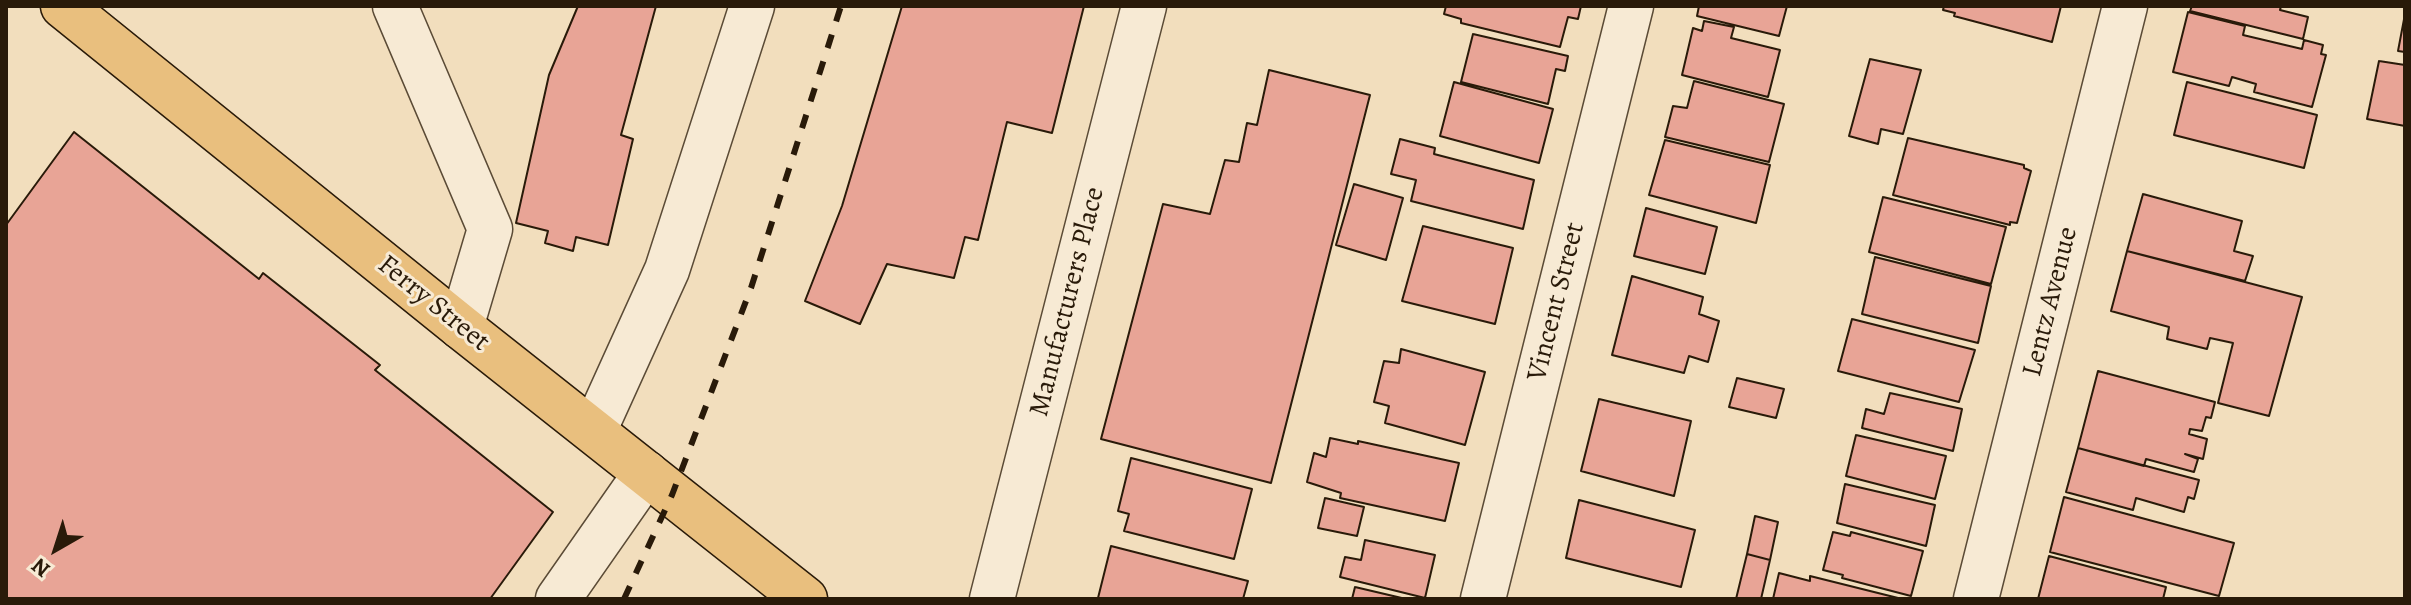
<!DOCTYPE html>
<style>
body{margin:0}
#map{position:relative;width:2411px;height:605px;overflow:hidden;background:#f2debd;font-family:Alegreya,serif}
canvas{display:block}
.frame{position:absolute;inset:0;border:8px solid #291a09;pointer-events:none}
.north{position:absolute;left:16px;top:509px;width:80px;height:80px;-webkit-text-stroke:6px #f7ead4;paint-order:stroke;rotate:219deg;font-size:22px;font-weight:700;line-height:32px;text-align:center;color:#291a09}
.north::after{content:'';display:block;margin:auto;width:28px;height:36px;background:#291a09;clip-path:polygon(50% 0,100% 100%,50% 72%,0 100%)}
</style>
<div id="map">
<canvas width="2411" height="605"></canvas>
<div class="frame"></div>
<div class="north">N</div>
</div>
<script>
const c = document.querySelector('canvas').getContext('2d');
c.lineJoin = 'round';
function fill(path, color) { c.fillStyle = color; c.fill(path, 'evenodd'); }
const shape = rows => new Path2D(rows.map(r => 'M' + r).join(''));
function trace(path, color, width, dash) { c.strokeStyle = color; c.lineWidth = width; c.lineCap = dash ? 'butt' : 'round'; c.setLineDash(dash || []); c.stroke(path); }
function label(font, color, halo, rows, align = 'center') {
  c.font = font + ' Alegreya,serif'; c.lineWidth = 6; c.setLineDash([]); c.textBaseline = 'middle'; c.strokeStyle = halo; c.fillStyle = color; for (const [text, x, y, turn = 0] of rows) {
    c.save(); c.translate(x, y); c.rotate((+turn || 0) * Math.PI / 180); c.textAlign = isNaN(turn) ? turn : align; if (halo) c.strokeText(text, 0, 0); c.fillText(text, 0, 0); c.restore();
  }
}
const building = shape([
 [578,6,656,6,621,135,633,139,608,245,576,237,573,251,545,243,548,231,516,223,549,75,578,6],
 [902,6,1084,6,1052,133,1007,122,978,240,965,237,954,278,887,264,860,324,805,301,842,206,902,6],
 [1446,6,1581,6,1578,19,1568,17,1560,47,1461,23,1461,19,1444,14,1446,6],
 [1699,6,1787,6,1779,36,1697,16,1699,6],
 [1944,6,2061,6,2052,42,1954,16,1955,13,1943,10,1944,6],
 [2192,6,2281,6,2280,10,2308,17,2303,39,2190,11,2192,6],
 [2188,12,2245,26,2243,35,2302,49,2304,40,2323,45,2321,54,2326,55,2312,107,2254,92,2256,84,2232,77,2229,86,2173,72,2188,12],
 [2405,14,2405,52,2398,51,2405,14],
 [1704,21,1734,27,1731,38,1780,50,1768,97,1682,75,1693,28,1702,31,1704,21],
 [1473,34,1568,56,1565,71,1556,69,1548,104,1461,82,1473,34],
 [1870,59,1921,70,1903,134,1881,129,1878,144,1849,136,1870,59],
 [2379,61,2405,65,2405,126,2367,119,2379,61],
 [1269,70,1370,95,1271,483,1101,439,1163,204,1210,214,1225,160,1239,162,1247,123,1257,125,1269,70],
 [1694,81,1784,104,1769,162,1665,137,1673,106,1687,108,1694,81],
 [1454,82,1553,109,1539,163,1440,136,1454,82],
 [2187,82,2317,115,2304,168,2174,135,2187,82],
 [74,132,259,279,263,273,380,365,375,370,553,512,490,599,6,599,6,225,74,132],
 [1908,138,2024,165,2024,168,2031,171,2017,223,2010,222,2010,225,1893,195,1908,138],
 [1400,139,1435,148,1434,154,1534,180,1523,229,1411,201,1416,180,1391,174,1400,139],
 [1665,140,1770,165,1756,223,1649,195,1665,140],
 [1354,184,1403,198,1386,260,1336,245,1354,184],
 [2143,194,2242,221,2234,251,2253,256,2245,281,2127,251,2143,194],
 [1883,197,2006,227,1991,284,1869,252,1883,197],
 [1646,208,1717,227,1705,274,1634,256,1646,208],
 [1423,226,1513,248,1495,324,1402,301,1423,226],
 [2127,251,2302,297,2269,416,2218,403,2233,343,2210,338,2207,349,2167,339,2169,327,2111,311,2127,251],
 [1875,257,1991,286,1978,343,1862,314,1875,257],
 [1632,276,1703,297,1699,314,1719,321,1708,362,1689,356,1684,373,1612,355,1632,276],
 [1852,319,1975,350,1959,402,1838,371,1852,319],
 [1401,349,1485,372,1465,445,1385,423,1389,406,1374,402,1384,361,1399,363,1401,349],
 [2098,371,2215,402,2211,418,2206,417,2202,431,2190,429,2189,434,2207,439,2203,459,2185,454,2198,459,2194,472,2146,459,2144,466,2078,448,2098,371],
 [1737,378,1784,389,1776,418,1729,407,1737,378],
 [1890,393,1962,409,1953,451,1862,428,1866,409,1884,414,1890,393],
 [1599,399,1691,421,1674,496,1581,471,1599,399],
 [1856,435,1946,456,1935,499,1846,476,1856,435],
 [1330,438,1358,444,1358,441,1459,463,1445,521,1340,498,1341,493,1307,482,1314,453,1326,457,1330,438],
 [2078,448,2199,480,2194,499,2188,497,2184,512,2136,498,2133,510,2066,492,2078,448],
 [1131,458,1252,489,1234,559,1124,531,1129,514,1118,511,1131,458],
 [1845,484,1935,505,1926,546,1837,523,1845,484],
 [2064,497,2234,543,2219,596,2050,552,2064,497],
 [1325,498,1364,507,1357,536,1318,528,1325,498],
 [1579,500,1695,530,1681,587,1566,558,1579,500],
 [1755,516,1778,522,1770,560,1747,554,1755,516],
 [1833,532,1850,536,1851,532,1923,551,1911,596,1842,578,1843,575,1823,570,1833,532],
 [1365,540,1435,555,1425,598,1340,577,1345,557,1361,560,1365,540],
 [1111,546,1248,581,1243,599,1098,598,1111,546],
 [1747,554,1770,560,1761,599,1736,599,1747,554],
 [2049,556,2166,587,2163,599,2038,599,2049,556],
 [1779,573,1810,581,1810,576,1902,599,1773,599,1779,573],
 [1355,587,1406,599,1352,599,1355,587]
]);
fill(building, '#e8a496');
trace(building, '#291a09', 2);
const minor = shape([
 [395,6,490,229,461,327],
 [594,431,667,270,752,6],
 [558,599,646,473],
 [992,599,1144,6],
 [1483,599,1631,6],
 [1976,599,2125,6]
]);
const major = shape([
 [63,6,461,327,805,599]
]);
trace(minor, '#5b4b36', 47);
trace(major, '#291a09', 47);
trace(minor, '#f7ead4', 44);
trace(major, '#e9bf7e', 44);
trace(shape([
 [624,599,672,495,751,288,841,6]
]), '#291a09', 6, [14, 14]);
label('28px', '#291a09', '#f7ead4', [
 ["Manufacturers Place",1068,302,-76],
 ["Vincent Street",1557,302,-76],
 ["Lentz Avenue",2051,302,-76],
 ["Ferry Street",433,304,39]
]);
</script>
